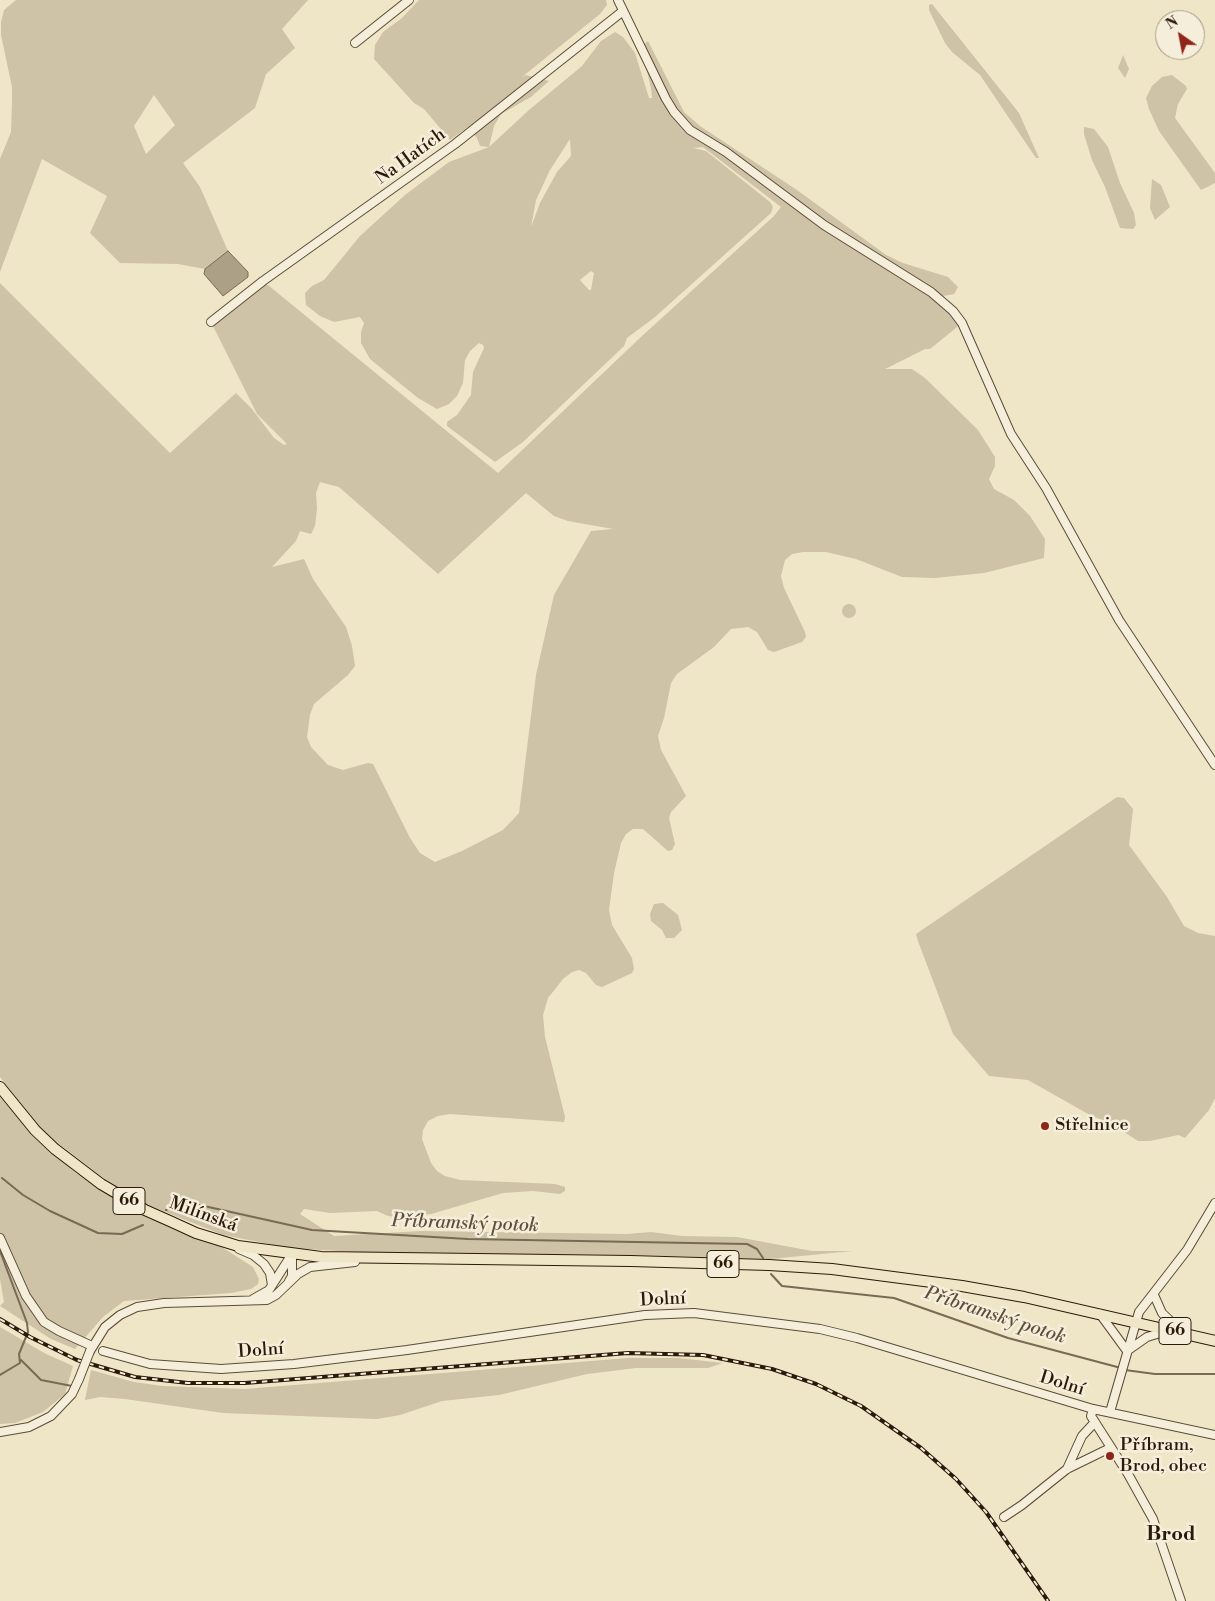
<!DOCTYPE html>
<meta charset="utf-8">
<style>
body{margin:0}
#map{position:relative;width:1215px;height:1601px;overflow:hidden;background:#efe5c7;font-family:"Libre Bodoni",serif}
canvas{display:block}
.north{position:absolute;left:1155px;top:10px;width:50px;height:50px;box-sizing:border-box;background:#f5eedb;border:1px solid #a49987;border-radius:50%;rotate:327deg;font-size:14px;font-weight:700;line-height:20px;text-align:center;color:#2b1909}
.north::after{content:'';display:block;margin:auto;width:18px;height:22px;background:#8f2418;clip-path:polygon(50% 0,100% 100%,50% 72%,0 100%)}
</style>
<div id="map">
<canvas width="1215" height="1601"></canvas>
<div class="north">N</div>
</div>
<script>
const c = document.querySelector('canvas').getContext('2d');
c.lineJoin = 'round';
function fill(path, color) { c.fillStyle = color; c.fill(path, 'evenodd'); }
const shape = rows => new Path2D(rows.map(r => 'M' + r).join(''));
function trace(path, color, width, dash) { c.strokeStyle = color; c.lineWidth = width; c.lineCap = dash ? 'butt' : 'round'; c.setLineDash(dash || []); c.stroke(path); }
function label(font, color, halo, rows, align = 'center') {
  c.font = font + ' "Libre Bodoni",serif'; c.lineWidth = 5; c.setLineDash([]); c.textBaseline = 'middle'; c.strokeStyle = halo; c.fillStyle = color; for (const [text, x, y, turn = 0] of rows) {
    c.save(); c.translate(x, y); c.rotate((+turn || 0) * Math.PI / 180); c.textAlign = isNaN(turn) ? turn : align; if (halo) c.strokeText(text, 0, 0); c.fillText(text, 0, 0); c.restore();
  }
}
fill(shape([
 [16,0,308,0,282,29,295,48,266,74,255,108,183,163,200,187,228,251,205,269,178,264,120,263,90,233,107,196,42,159,0,272,0,159,11,132,12,103,12,87,1,35,1,22,4,10],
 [154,95,175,125,146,154,134,126],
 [419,0,606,0,607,5,600,14,522,77,526,75,549,81,531,97,501,114,494,126,489,147,480,146,477,138,468,127,450,140,424,109,414,103,374,59,375,45,383,32,402,18],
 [932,4,1019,113,1039,158,1036,158,980,75,952,52,945,43,929,10,929,5],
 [615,32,623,37,635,53,649,98,652,98,651,88,641,47,648,41,684,112,700,126,797,190,886,255,903,263,948,277,958,287,954,294,938,297,962,323,930,349,925,349,885,369,912,369,925,378,978,430,995,457,995,466,989,479,994,489,1014,500,1030,516,1045,539,1044,558,984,573,935,578,902,577,856,559,826,552,803,552,792,554,785,560,781,576,784,588,805,632,806,637,802,642,774,652,768,650,757,632,748,627,731,629,714,647,677,674,671,683,664,718,658,736,661,750,686,796,671,812,669,818,675,844,672,850,668,851,643,829,633,829,626,834,621,843,614,873,609,910,612,925,632,958,634,969,632,973,602,987,596,985,586,973,579,970,572,972,563,979,548,998,543,1015,545,1037,565,1117,564,1122,450,1114,438,1116,428,1121,423,1130,422,1139,431,1163,437,1171,445,1176,460,1180,555,1184,565,1187,565,1191,560,1194,533,1191,503,1193,431,1214,396,1217,388,1216,377,1211,330,1213,304,1209,300,1214,334,1236,421,1231,627,1234,651,1232,682,1236,737,1237,812,1251,853,1251,770,1259,631,1255,372,1253,290,1248,223,1235,148,1205,105,1179,59,1144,39,1126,0,1077,0,283,170,453,236,393,252,409,274,438,284,445,287,444,257,414,211,322,263,281,498,473,642,336,774,216,781,207,703,147,693,148,706,151,770,202,773,207,771,213,655,317,627,338,624,346,523,442,495,462,447,426,447,422,457,415,471,395,473,372,484,348,483,345,479,343,470,351,465,360,463,383,457,396,449,404,437,409,418,398,370,359,361,343,361,332,364,323,360,317,334,322,320,316,306,305,305,293,312,286,324,280,360,236,405,195,449,162,489,147,529,110,582,66,601,41],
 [570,139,571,156,557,172,540,203,531,227,536,200,550,170],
 [591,271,594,273,591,290,589,290,580,280],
 [320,482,339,487,438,574,526,493,554,516,568,521,613,529,591,531,554,595,536,675,519,813,503,830,462,851,435,862,420,853,410,838,373,764,368,763,343,770,328,765,311,747,307,737,310,715,314,704,348,675,355,666,352,646,346,627,313,579,304,559,272,567,296,541,300,531,311,534,315,526,317,509,316,493],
 [1123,55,1129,69,1125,78,1118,68],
 [1172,75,1186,86,1187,89,1178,104,1175,118,1215,173,1215,183,1201,190,1159,131,1149,109,1146,98,1152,86,1162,77],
 [1084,127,1094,129,1108,147,1120,183,1134,213,1136,225,1133,229,1120,228,1105,187,1092,160,1084,134],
 [1152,179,1161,185,1170,207,1155,220,1150,208],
 '842 611a7 7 0 1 1 14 0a7 7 0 1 1-14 0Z',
 [1117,797,1124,798,1133,809,1129,845,1167,897,1184,926,1198,933,1215,936,1215,1098,1209,1110,1185,1138,1178,1135,1150,1141,1138,1141,1112,1124,1090,1115,1028,1080,989,1076,953,1034,918,941,916,934],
 [663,903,678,915,682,930,674,938,666,938,662,930,651,921,650,914,654,904],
 [0,1097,31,1134,76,1173,142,1215,220,1246,253,1267,259,1279,258,1284,251,1289,231,1293,124,1301,103,1317,75,1349,51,1339,0,1306,4,1302,0,1279],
 [0,1327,46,1354,73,1366,65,1394,43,1412,15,1423,0,1424],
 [628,1358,678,1358,723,1363,708,1368,636,1368,587,1374,499,1395,442,1401,400,1415,377,1419,223,1413,125,1399,100,1397,85,1400,91,1370,134,1382,162,1386,245,1389]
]), '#cec2a7');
const water = shape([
 [228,251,248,272,248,277,223,296,204,274,205,269,228,251]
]);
fill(water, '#aca086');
trace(water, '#786a54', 1);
trace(shape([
 [2,1178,23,1195,50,1211,98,1233,122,1234,143,1225],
 [166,1210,179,1203,195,1204,312,1230,468,1239,747,1244,757,1249,763,1258],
 [0,1251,27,1323,28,1332,19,1354,20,1363,0,1375],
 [771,1274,782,1286,894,1298,1008,1338,1121,1368],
 [21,1360,41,1380,72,1386],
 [1125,1370,1155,1374,1215,1374]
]), '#786a54', 2);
const minor = shape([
 [618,0,666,99,674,112,690,130,726,152,824,225,931,292,953,311,962,323,1011,434,1046,488,1119,620,1215,765],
 [355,43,409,0],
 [211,322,263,281,455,144,623,11],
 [0,1238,26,1296,44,1322,59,1331,92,1346],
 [239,1249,253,1255,264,1264,270,1273,272,1285],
 [289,1281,292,1276,292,1254],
 [1154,1295,1162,1313,1182,1332],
 [253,1299,269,1290,292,1254],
 [1100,1314,1127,1351],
 [90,1351,105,1327,120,1315,137,1307,164,1303,267,1300,276,1295,298,1274,310,1267,355,1262],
 [103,1351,150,1364,221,1369,294,1364,407,1350,645,1315,694,1313,820,1329,857,1338,1093,1409,1215,1435],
 [1127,1351,1147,1337,1167,1331],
 [1093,1409,1091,1416,1128,1474,1153,1519,1181,1601],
 [1110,1412,1139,1312,1187,1250,1215,1203],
 [0,1432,29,1427,51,1416,72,1394,79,1379],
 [1067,1469,1082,1436,1095,1422],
 [1004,1517,1022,1505,1067,1469,1110,1448]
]);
const major = shape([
 [0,1087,35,1130,55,1149,101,1184,145,1210,172,1222,196,1233,238,1246,321,1257,631,1261,769,1265,832,1269,962,1286,1024,1297,1215,1341]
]);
trace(minor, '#5c4c38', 10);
trace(major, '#2b1909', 12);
trace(minor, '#f5eedb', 8);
trace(major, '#efe5c7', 10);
const rail = shape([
 [0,1319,30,1337,77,1360,135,1377,188,1383,245,1383,628,1353,703,1355,772,1369,816,1384,861,1406,921,1448,956,1479,986,1512,1048,1601]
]);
trace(rail, '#2b1909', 4);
trace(rail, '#f5eedb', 2, [5.5]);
const minorBridge = shape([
 [79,1379,90,1351]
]);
trace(minorBridge, '#5c4c38', 10, []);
trace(minorBridge, '#f5eedb', 8);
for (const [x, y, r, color] of [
 [1045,1126,5,"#8f2418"],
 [1110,1456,5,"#8f2418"]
]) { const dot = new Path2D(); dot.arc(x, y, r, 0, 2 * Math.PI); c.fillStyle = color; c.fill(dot); trace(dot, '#f5eedb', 2); }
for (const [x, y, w] of [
 [129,1201,32],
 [723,1264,32],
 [1175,1331,32]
]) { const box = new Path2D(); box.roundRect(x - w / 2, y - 13.5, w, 27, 4); c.fillStyle = '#f5eedb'; c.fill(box); trace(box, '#2b1909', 1); }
label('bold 16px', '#2b1909', null, [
 ["66",129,1201],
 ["66",723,1264],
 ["66",1175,1331]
]);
label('18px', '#2b1909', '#f5eedb', [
 ["Na Hatích",411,157,-36],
 ["Milínská",203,1215,20],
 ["Dolní",663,1300,-3],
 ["Dolní",261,1351,-4],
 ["Dolní",1062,1384,17]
]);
label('18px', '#2b1909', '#f5eedb', [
 ["Střelnice",1055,1126],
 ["Příbram,",1120,1446],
 ["Brod, obec",1120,1467]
], 'left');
label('italic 19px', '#5f4f3b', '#f5eedb', [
 ["Příbramský potok",465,1224,2],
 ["Příbramský potok",995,1316,18]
]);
label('bold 20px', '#2b1909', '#f5eedb', [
 ["Brod",1171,1535]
]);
</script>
